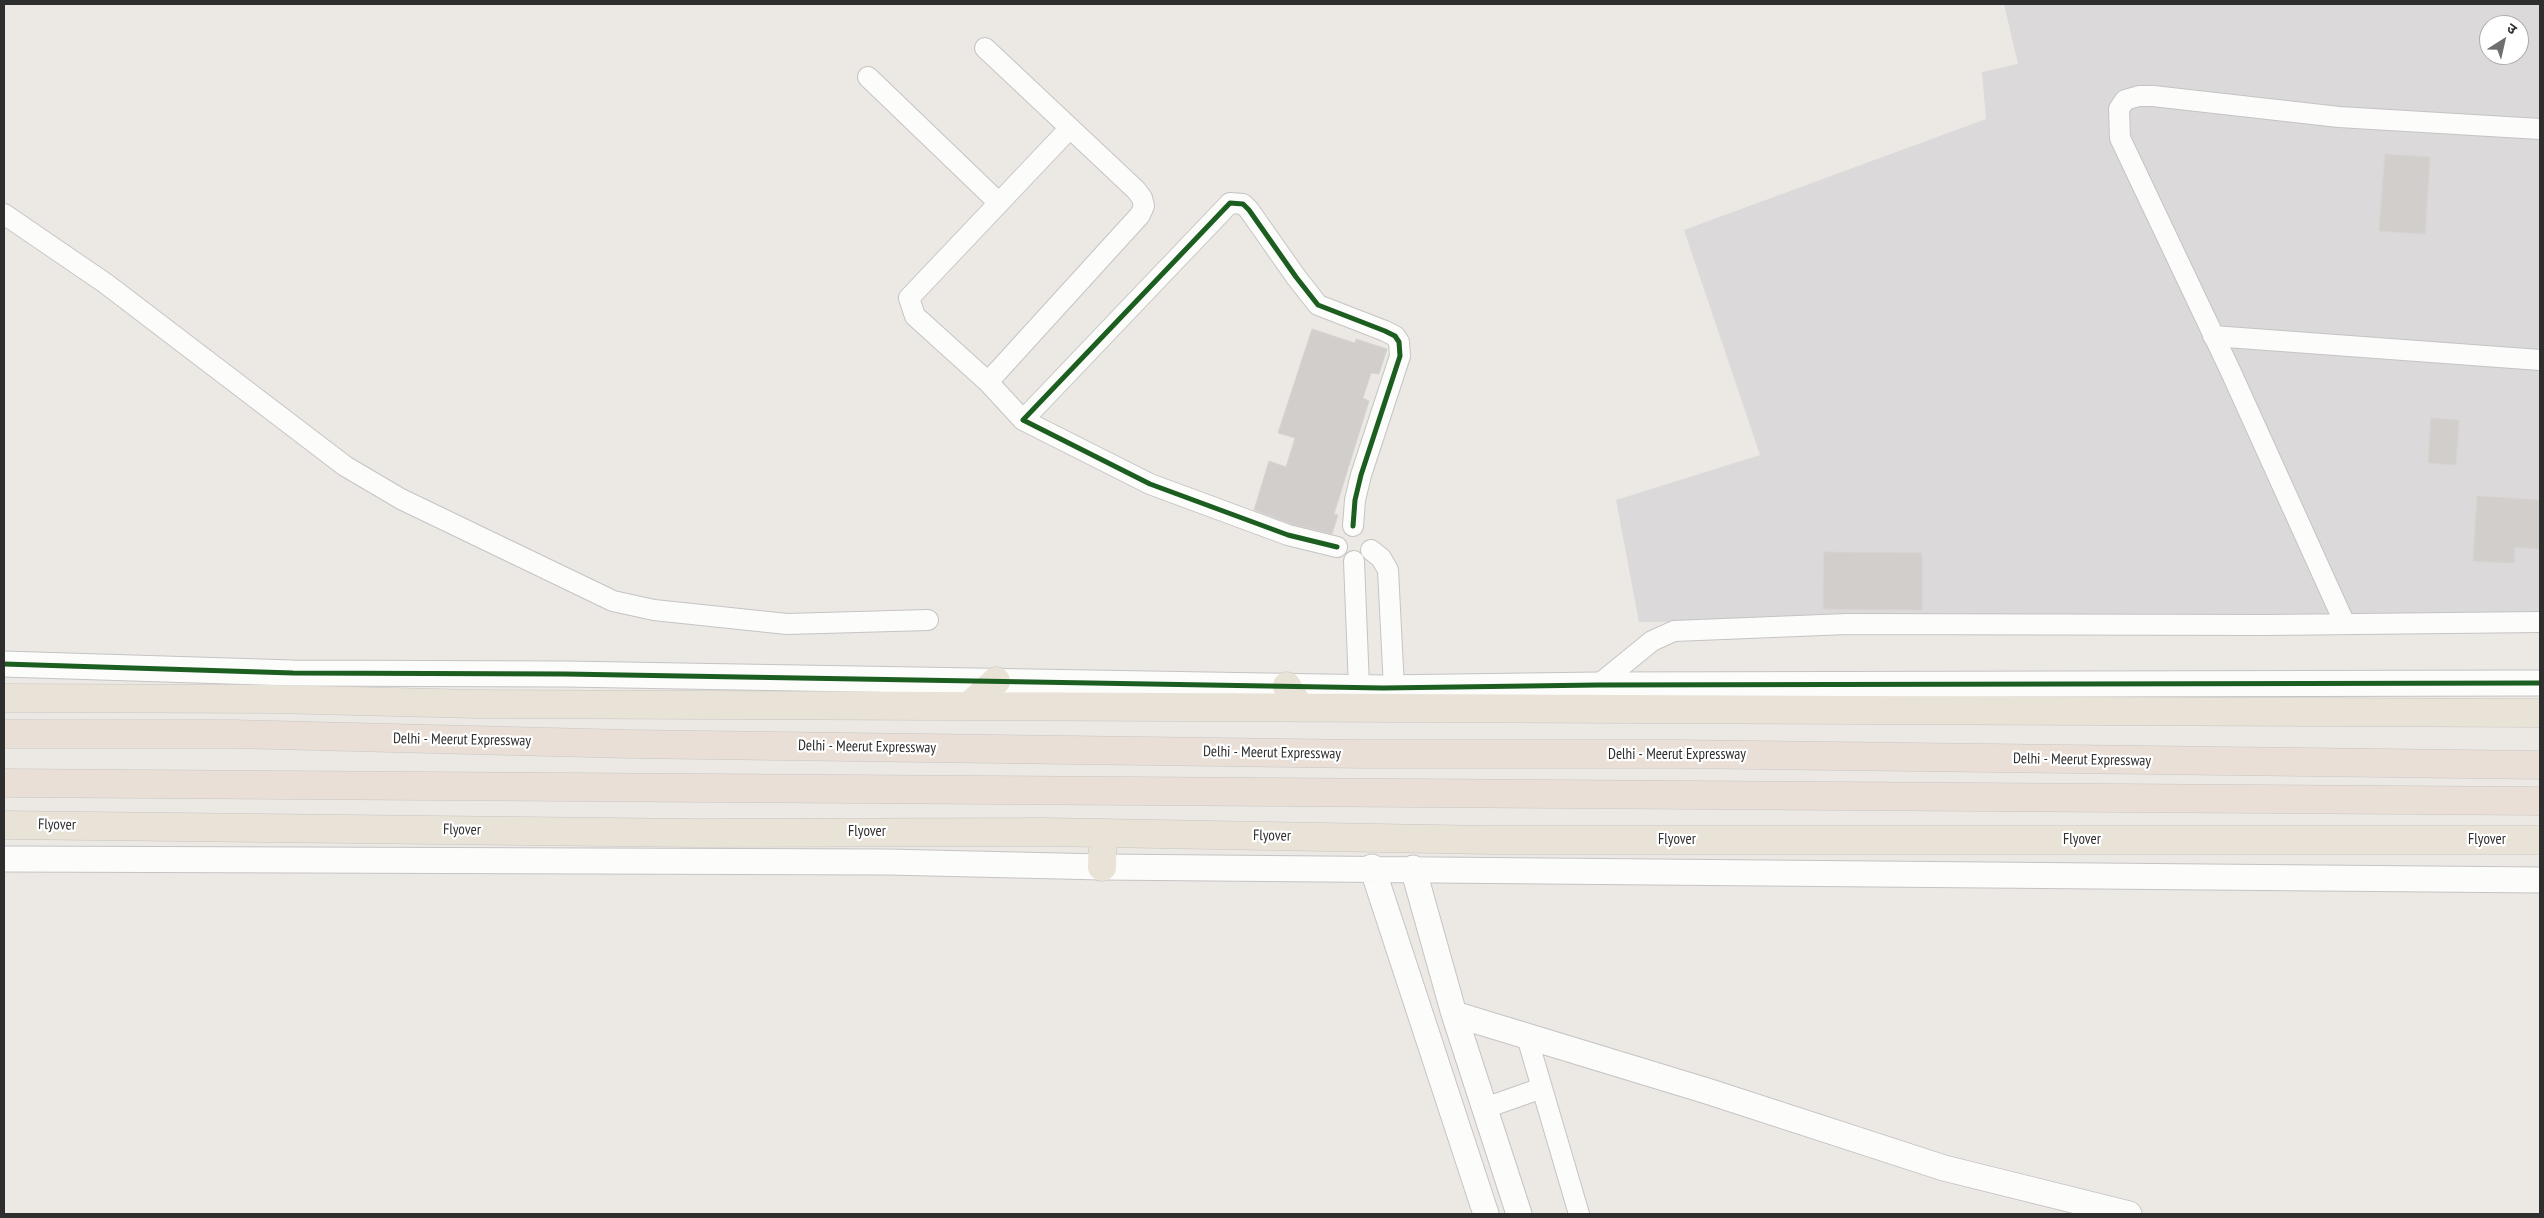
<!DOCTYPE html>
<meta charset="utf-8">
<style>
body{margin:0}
#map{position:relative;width:2544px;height:1218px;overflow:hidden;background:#ece8e4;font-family:"PT Sans Narrow","Noto Sans Devanagari",sans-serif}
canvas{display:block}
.frame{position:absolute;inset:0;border:5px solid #2e2e2e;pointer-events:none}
.north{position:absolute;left:2479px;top:15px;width:50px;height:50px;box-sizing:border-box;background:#fff;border:1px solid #ababab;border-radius:50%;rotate:35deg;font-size:14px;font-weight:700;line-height:20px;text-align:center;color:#2e2e2e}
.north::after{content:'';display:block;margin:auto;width:18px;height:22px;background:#706f6e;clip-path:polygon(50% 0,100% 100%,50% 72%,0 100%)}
</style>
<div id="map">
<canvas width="2544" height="1218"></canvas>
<div class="frame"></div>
<div class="north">उ</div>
</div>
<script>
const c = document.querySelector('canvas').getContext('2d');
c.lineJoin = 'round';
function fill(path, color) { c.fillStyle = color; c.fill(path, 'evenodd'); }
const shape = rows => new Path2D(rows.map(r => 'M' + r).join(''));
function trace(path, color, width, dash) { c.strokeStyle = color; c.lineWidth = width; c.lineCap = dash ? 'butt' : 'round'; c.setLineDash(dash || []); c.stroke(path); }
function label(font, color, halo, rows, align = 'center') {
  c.font = font + ' "PT Sans Narrow",sans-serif'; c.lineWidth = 4.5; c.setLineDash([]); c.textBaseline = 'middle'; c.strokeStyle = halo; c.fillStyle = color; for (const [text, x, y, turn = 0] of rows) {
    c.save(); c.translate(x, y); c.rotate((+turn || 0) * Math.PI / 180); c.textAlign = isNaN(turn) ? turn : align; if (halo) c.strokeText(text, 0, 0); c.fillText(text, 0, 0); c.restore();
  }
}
fill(shape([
 [2004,4,2540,4,2540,618,1639,622,1616,500,1760,455,1684,230,1986,119,1982,72,2018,64],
 [2489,25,2519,25,2519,55,2489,55]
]), '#dcd9db');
const building = shape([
 [2385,154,2430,157,2425,234,2379,231,2385,154],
 [1312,329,1355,343,1356,339,1387,349,1379,374,1371,373,1363,398,1369,401,1334,514,1338,515,1332,534,1291,524,1254,510,1269,461,1286,467,1295,438,1278,433,1312,329],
 [2431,418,2459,420,2456,465,2428,463,2431,418],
 [2477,496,2540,500,2540,549,2515,547,2514,563,2473,561,2477,496],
 [1824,552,1922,553,1922,610,1823,609,1824,552]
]);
fill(building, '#d1cecb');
trace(building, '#d7d4d0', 1);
const minor = shape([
 [985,48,1136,190,1142,198,1144,206,1140,215,988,382],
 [868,77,999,203],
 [4,214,105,283,345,466,401,499,613,601,654,610,787,624,928,620],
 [2213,336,2540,360],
 [1023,420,988,382,915,316,909,298,1069,129],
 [1337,547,1288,535,1150,484,1023,420,1230,203,1243,204,1249,210,1296,277,1318,305,1385,331,1395,336,1399,342,1400,356,1361,475,1355,500,1353,526],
 [1371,550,1381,558,1388,570,1394,688],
 [1354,561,1359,687],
 [2345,624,2230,370,2120,138,2119,109,2125,100,2139,96,2153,96,2339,117,2540,129],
 [1598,685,1652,641,1674,631,1847,624,2267,625,2540,622],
 [1527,1037,1579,1214],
 [1485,1108,1542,1088]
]);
const tertiary = shape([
 [4,664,293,673,565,674,1383,688,1598,685,2540,683],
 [4,859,888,862,1102,867,2540,880],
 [1372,867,1486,1214],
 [1413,868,1454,1014,1519,1214],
 [1454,1014,1707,1091,1944,1168,2129,1214]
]);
const trunk = shape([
 [1287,686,1300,708],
 [4,698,272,699,476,704,2540,713],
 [969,706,996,681],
 [4,825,695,833,1046,832,1490,840,2540,840],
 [1102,867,1103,833]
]);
const motorway = shape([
 [4,734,233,734,630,744,1364,754,1676,754,2540,765],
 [4,783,2540,801]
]);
trace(minor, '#c5c4c5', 22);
trace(tertiary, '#c5c4c5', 27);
trace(trunk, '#c6c5c4', 29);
trace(motorway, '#c6c5c4', 29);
trace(minor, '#fcfcfb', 20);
trace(tertiary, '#fcfcfb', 25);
trace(trunk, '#e9e2d6', 28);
trace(motorway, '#eadfd6', 28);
trace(shape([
 [1337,547,1288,535,1150,484,1023,420,1230,203,1243,204,1249,210,1296,277,1318,305,1385,331,1395,336,1399,342,1400,356,1361,475,1355,500,1353,526],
 [4,664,293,673,565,674,1383,688,1598,685,2540,683]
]), '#1b5e20', 5);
label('15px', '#2e2e2e', '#fff', [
 ["Delhi - Meerut Expressway",462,740,1],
 ["Delhi - Meerut Expressway",867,747,1],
 ["Delhi - Meerut Expressway",1272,753,1],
 ["Delhi - Meerut Expressway",1677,755],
 ["Delhi - Meerut Expressway",2082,760,1],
 ["Flyover",57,825,1],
 ["Flyover",462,830,1],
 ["Flyover",867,832],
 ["Flyover",1272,836,1],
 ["Flyover",1677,840],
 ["Flyover",2082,840],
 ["Flyover",2487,840]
]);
</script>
